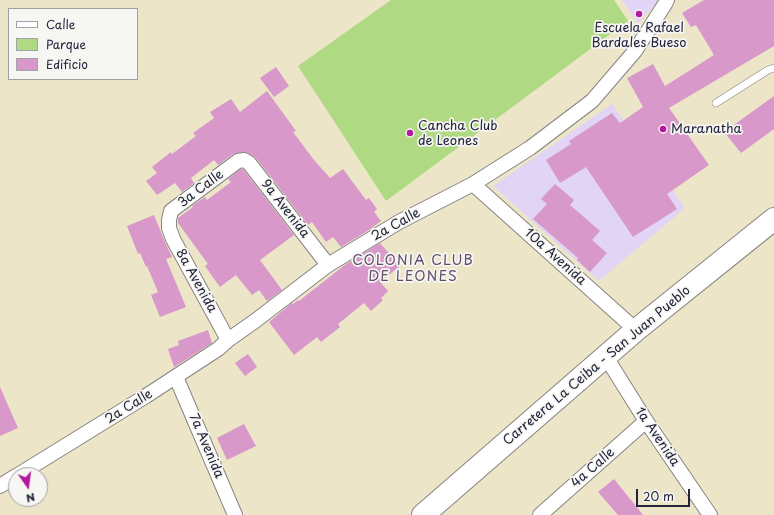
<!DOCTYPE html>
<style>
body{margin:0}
#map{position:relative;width:774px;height:515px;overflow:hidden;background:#ece5c8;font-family:"Playpen Sans",sans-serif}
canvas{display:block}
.legend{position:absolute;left:8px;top:8px;width:130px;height:72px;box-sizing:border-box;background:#f6f6f2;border:1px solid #a1a1a9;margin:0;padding:5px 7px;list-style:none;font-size:12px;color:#22223b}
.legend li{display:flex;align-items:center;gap:8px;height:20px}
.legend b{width:20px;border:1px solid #a1a1a9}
.north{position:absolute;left:8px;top:467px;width:40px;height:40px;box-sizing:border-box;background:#f6f6f2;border:1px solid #a1a1a9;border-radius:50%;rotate:166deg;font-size:11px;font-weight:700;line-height:16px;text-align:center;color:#22223b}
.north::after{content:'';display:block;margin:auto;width:14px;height:18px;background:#b5179e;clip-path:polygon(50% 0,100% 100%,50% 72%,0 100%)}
.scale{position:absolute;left:636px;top:489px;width:54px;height:18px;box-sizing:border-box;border:2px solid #22223b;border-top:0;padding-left:5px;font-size:12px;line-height:14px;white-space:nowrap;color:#22223b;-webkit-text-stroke:3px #f6f6f2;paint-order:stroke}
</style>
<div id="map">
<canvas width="774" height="515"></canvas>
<ul class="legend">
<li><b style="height:5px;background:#fff"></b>Calle</li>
<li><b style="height:11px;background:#b0d984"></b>Parque</li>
<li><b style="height:11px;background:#d898ca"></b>Edificio</li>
</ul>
<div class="north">N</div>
<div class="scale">20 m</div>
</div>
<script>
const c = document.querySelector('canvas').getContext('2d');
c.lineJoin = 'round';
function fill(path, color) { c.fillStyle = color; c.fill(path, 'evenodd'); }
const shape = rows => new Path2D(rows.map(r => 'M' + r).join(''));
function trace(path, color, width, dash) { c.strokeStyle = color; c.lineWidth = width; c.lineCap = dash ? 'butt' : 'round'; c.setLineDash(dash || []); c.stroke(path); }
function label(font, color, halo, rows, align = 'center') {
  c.font = font + ' "Playpen Sans",sans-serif'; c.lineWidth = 3.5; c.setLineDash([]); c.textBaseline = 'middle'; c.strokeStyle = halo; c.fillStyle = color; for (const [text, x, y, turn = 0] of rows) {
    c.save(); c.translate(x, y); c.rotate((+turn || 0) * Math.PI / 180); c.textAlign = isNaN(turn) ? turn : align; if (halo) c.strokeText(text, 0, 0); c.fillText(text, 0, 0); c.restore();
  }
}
fill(shape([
 [622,0,658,0,655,5,638,23],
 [612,104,685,208,599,281,493,186]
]), '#e1d4f4');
fill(shape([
 [391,0,614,0,628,21,386,201,298,66]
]), '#b0d984');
fill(shape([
 [704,0,774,0,774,46,669,108,709,165,667,194,677,209,633,237,586,167,560,183,546,160,571,144,569,141,612,113,620,123,643,107,627,78,653,64,665,86,714,55,696,25,691,27,682,13],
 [276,67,289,86,274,97,260,78],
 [267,91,296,131,293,132,314,160,330,178,343,169,366,200,369,198,377,209,374,212,381,221,369,230,341,247,333,237,326,242,312,222,308,225,256,158,248,153,243,152,233,154,218,165,214,160,191,178,194,183,182,192,175,183,157,195,146,181,157,173,152,167,171,152,172,154,196,136,193,133,214,118,210,112,231,99,240,112],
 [774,96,774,129,741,153,724,132],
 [241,169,243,169,294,235,260,260,282,290,267,301,259,290,252,295,236,275,220,287,205,266,208,264,178,223,178,218,193,207,192,206,205,197,207,200,231,182,228,179],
 [555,184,574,200,570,205,600,231,592,240,607,253,590,272,577,260,578,258,533,219,547,204,541,199],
 [154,215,165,242,172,257,166,259,186,307,160,317,151,295,158,292,147,266,146,267,140,253,138,254,127,226],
 [380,243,400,266,380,282,388,291,381,298,383,300,371,311,364,303,338,324,340,327,321,342,317,337,294,355,269,322,292,303,293,304,298,300,299,301,346,264],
 [208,330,212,343,174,367,168,349,179,345,178,341],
 [248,354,257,367,245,376,235,363],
 [0,387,18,428,0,436],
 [244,424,256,446,227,460,217,438],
 [614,479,643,515,618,515,598,492]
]), '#d898ca');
const lane = shape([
 [716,103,768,70,774,68]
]);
const street = shape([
 [473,184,636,330],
 [228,340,173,239,169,228,169,220,171,211,238,161,244,160,249,163,328,265],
 [606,357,646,421,710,515],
 [176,377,235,515],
 [18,475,146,396,218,349,228,340,255,321,328,265,399,222,473,184,530,148,592,101,635,51,665,4,667,0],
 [0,486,16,476],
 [540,515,646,421]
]);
const primary = shape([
 [423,515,636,330,774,219]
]);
trace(lane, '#878482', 8);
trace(street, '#878482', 16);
trace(primary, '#878482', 24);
trace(lane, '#fff', 7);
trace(street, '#fff', 14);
trace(primary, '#fff', 22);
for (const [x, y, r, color] of [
 [639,14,4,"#b5179e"],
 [663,129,4,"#b5179e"],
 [410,133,4,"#b5179e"]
]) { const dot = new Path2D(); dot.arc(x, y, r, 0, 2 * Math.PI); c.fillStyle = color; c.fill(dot); trace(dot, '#f6f6f2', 1.5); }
label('13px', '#22223b', '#f6f6f2', [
 ["Escuela Rafael",639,28,"center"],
 ["Bardales Bueso",639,43,"center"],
 ["Cancha Club",418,126],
 ["de Leones",418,141],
 ["Maranatha",671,129]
], 'left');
label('13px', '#22223b', '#f6f6f2', [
 ["3a Calle",201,189,-37],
 ["9a Avenida",285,209,52],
 ["2a Calle",396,225,-29],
 ["10a Avenida",555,257,42],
 ["8a Avenida",196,281,61],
 ["Carretera La Ceiba - San Juan Pueblo",597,366,-40],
 ["2a Calle",129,407,-32],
 ["1a Avenida",657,437,56],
 ["7a Avenida",206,446,67],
 ["4a Calle",593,468,-41]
]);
c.letterSpacing = '1px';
label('14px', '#624b6d', '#f6f6f2', [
 ["COLONIA CLUB",413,261],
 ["DE LEONES",413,277]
]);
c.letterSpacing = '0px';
</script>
